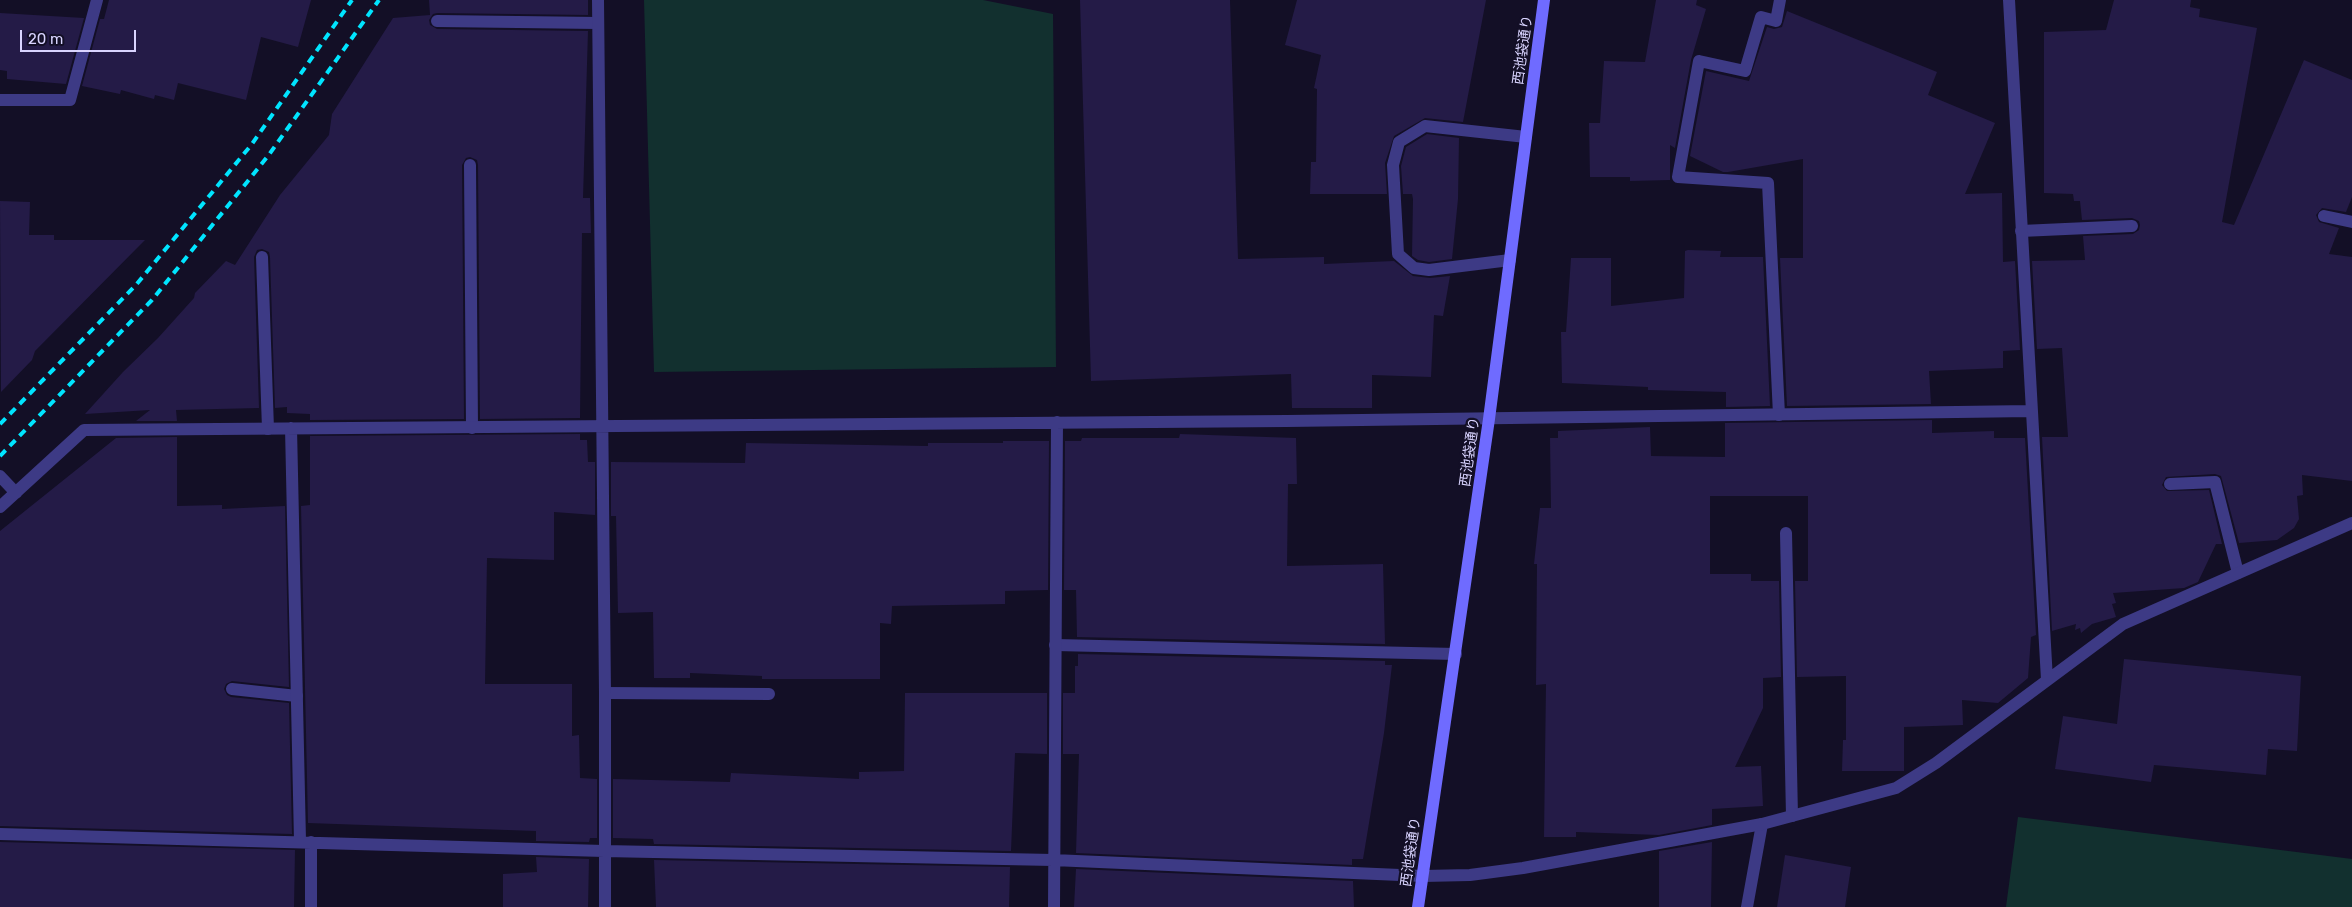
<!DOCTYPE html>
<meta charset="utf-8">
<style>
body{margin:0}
#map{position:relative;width:2352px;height:907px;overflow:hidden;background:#130f26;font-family:Rubik,sans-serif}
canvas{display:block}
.scale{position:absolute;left:20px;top:30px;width:116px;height:22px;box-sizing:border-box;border:2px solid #d9d4ff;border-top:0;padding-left:6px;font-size:15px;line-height:18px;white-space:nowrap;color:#d9d4ff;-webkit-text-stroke:4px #130f26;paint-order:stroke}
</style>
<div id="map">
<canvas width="2352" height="907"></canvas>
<div class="scale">20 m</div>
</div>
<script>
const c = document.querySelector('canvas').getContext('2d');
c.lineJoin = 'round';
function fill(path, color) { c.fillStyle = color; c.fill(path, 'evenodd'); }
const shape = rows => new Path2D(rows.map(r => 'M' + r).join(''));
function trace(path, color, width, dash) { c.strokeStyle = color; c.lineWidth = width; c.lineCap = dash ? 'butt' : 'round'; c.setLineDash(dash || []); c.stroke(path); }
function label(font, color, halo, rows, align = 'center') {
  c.font = font + ' Rubik,"Noto Sans JP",sans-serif'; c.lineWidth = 4.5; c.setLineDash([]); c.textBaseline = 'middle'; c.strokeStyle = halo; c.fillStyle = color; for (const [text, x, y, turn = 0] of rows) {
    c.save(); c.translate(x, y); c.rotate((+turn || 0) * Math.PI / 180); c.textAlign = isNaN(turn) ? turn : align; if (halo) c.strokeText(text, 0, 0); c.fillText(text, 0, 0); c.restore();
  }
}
fill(shape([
 [644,0,983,0,1053,14,1056,367,654,372],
 [2018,817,2352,859,2352,907,2006,907]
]), '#12302f');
fill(shape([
 [109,0,311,0,298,47,261,37,246,100,178,83,174,100,155,95,154,99,121,90,120,94,82,86,100,19,104,19],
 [429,0,588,0,588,15,437,13,433,14,429,20,430,25,437,29,588,31,583,198,590,198,591,233,582,233,580,418,480,419,478,165,477,160,470,157,466,158,462,165,464,419,310,420,310,414,287,413,287,407,275,408,270,257,269,252,262,249,257,250,254,257,259,408,176,410,177,421,136,421,150,410,85,414,123,372,158,338,194,298,195,293,226,261,235,265,280,195,329,135,332,114,393,18,430,15],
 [1080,0,1230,0,1238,259,1324,257,1324,264,1394,261,1413,276,1430,278,1450,276,1443,316,1434,315,1431,377,1372,375,1372,408,1292,408,1291,374,1091,381],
 [1297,0,1486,0,1463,122,1425,118,1394,136,1385,163,1387,194,1310,194,1311,162,1316,162,1317,89,1314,88,1321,55,1285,45],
 [1656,0,1697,0,1696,5,1706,9,1691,60,1675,148,1670,145,1670,180,1630,181,1630,177,1590,177,1589,123,1600,123,1604,61,1645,62],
 [2114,0,2191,0,2190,7,2200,9,2199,17,2257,28,2222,222,2234,225,2304,60,2352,80,2352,197,2346,212,2322,208,2316,215,2319,222,2339,228,2329,254,2352,257,2352,481,2302,475,2303,495,2297,496,2299,519,2294,528,2277,540,2239,543,2221,476,2215,474,2166,477,2162,485,2167,491,2209,490,2222,544,2216,544,2198,582,2184,588,2113,593,2116,603,2112,604,2116,617,2092,624,2081,633,2080,628,2075,630,2076,624,2052,631,2042,437,2068,437,2062,348,2037,349,2032,261,2085,260,2083,236,2133,234,2139,230,2140,225,2139,221,2132,218,2082,220,2080,201,2074,201,2073,194,2044,193,2044,32,2106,30],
 [1787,11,1937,72,1928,95,1995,123,1965,194,2002,193,2003,262,2015,261,2020,350,2003,351,2003,368,1929,371,1931,404,1787,406,1780,258,1803,258,1803,159,1728,172,1723,172,1690,156,1706,71,1749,81,1767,27,1774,29,1782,27],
 [0,13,84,18,66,84,7,79,7,71,0,70],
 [1427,134,1459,138,1458,199,1452,259,1429,262,1418,260,1412,256,1413,199,1412,194,1403,194,1401,166,1406,147],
 [0,201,30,202,29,235,54,235,54,240,145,240,35,351,32,360,1,392],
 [1688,250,1721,251,1720,257,1763,257,1770,406,1726,407,1726,392,1648,390,1648,387,1562,383,1561,332,1566,332,1571,258,1611,258,1611,306,1684,298,1685,251],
 [1932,420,1932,433,1994,431,1994,438,2025,438,2036,635,2031,637,2028,678,1998,703,1962,700,1963,725,1904,727,1904,771,1842,771,1843,740,1846,740,1846,676,1797,677,1795,581,1808,581,1808,496,1710,496,1710,574,1751,574,1751,581,1779,581,1781,677,1763,678,1763,708,1735,767,1761,766,1763,806,1712,809,1712,825,1659,835,1576,832,1576,837,1544,837,1546,684,1536,685,1537,564,1534,564,1540,508,1551,508,1550,438,1558,438,1558,431,1650,427,1651,456,1725,457,1725,423],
 [580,434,580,440,587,440,588,462,595,462,595,515,554,512,554,560,487,558,485,684,572,684,572,736,579,735,580,778,597,779,597,838,590,838,589,842,536,841,536,831,308,823,301,506,310,505,310,436],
 [1180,434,1296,438,1297,484,1288,484,1287,566,1383,564,1385,644,1077,637,1076,590,1064,590,1065,441,1081,441,1082,438,1179,438],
 [177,437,177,506,222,505,222,509,285,506,289,687,232,681,226,684,224,689,227,695,231,697,289,703,292,834,0,826,0,531,116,438],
 [1003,441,1049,441,1048,590,1005,591,1005,604,892,606,891,624,880,623,880,679,762,679,762,676,690,673,690,678,654,678,653,612,618,613,616,516,611,516,611,462,745,463,746,443,928,446,928,443,1003,443],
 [1078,654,1385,661,1385,665,1392,665,1384,733,1363,859,1352,859,1352,865,1076,853,1079,754,1063,754,1063,693,1075,693,1075,666,1078,666],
 [2124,659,2301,676,2297,751,2268,749,2266,775,2154,765,2151,782,2055,769,2063,716,2117,724],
 [905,693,1047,693,1047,754,1015,753,1011,851,654,844,653,839,613,838,613,779,730,782,731,773,859,779,859,772,904,771],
 [0,842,295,850,294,907,0,907],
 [1712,842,1711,907,1659,907,1659,851],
 [1785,855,1851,867,1845,907,1777,907],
 [536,857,589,859,588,907,503,907,503,874,537,872],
 [654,860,1010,867,1009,907,656,907],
 [1076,869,1353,881,1354,907,1074,907]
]), '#241b47');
trace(shape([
 [437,21,598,23],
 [0,100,70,100,97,0],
 [470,165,472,428],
 [2021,231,2132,226],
 [262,257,268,429],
 [1510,260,1429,270,1414,268,1398,254,1393,165,1399,142,1425,126,1526,137],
 [1779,415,1768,183,1678,177,1699,61,1745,71,1761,17,1776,21,1780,0],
 [2170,484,2215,482,2238,573],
 [1786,533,1792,816],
 [1055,645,1456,654],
 [232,689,297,696],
 [605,693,769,694],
 [1747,907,1762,824]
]), '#3d3a85', 12);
trace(shape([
 [598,0,605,693,605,907],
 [2009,0,2047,680],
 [2324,216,2352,222],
 [291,428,300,841],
 [0,476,16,493],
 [0,507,84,430,1287,421,2031,411],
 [0,834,604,851,1053,860,1423,876,1470,875,1523,868,1762,824,1896,788,1936,763,2123,624,2352,523],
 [311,842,311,907],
 [1054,907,1057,422]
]), '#3d3a85', 12);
trace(shape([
 [1418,907,1489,419,1544,0]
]), '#6f6bff', 12);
trace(shape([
 [0,424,136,285,252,144,352,0],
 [0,456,152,300,268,156,379,0]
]), '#00e5ff', 4, [8, 6]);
label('14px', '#d9d4ff', '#130f26', [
 ["西池袋通り",1523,50,-82],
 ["西池袋通り",1470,452,-82],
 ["西池袋通り",1411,852,-82]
]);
</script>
